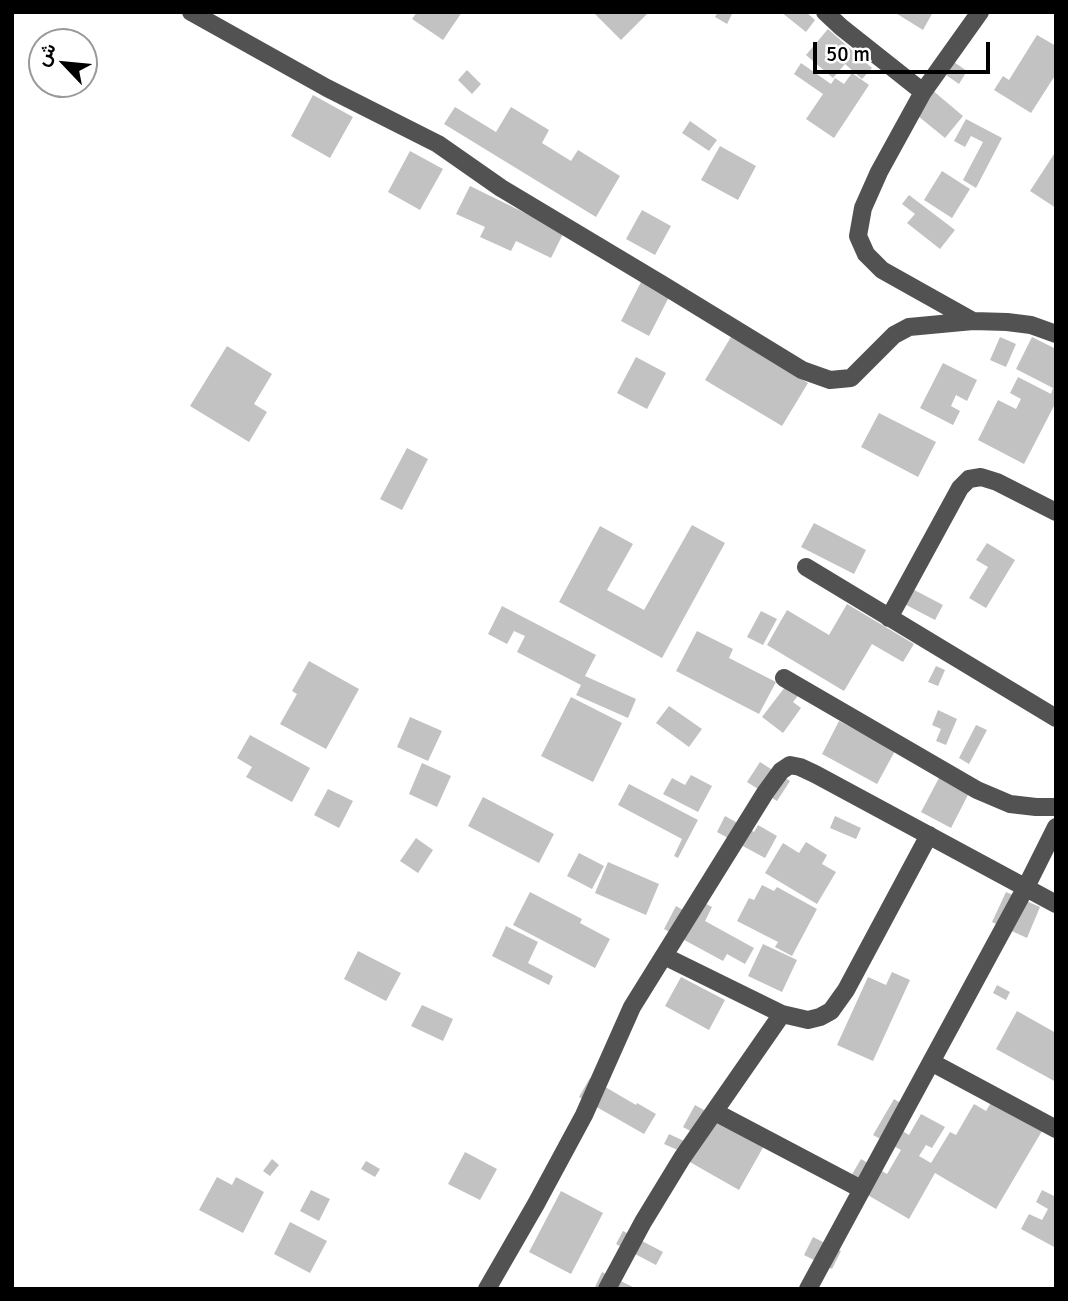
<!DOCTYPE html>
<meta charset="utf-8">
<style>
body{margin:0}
#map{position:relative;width:1068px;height:1301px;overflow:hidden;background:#fff;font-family:Signika,Vazirmatn,sans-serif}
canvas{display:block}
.frame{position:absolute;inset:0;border:14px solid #000;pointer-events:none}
.north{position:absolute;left:28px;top:28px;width:70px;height:70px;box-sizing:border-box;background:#fff;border:2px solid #999;border-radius:50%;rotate:296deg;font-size:19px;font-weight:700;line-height:28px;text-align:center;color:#000}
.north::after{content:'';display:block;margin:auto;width:24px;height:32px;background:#000;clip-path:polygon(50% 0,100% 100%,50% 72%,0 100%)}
.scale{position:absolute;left:813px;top:42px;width:177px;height:32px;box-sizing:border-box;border:4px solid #000;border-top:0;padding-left:9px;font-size:21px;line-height:24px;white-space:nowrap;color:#000;-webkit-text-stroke:5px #fff;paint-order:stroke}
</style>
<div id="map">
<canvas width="1068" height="1301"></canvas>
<div class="frame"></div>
<div class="north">ش</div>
<div class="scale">50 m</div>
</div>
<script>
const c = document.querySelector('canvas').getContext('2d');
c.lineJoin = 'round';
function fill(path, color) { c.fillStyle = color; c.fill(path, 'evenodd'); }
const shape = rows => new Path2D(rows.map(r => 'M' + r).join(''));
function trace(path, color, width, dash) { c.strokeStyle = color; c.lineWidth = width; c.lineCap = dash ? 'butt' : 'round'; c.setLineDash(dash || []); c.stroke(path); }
fill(shape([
 [417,12,462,12,443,40,412,19],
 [593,12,649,12,621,40],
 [718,12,733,12,727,24,715,17],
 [781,12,806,12,815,20,806,32],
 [894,12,933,12,923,30],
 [828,29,872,68,862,79,845,64,833,78,806,55],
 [1037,35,1056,46,1056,74,1031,113,994,90,1003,76,1009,80],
 [948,58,967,71,959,84,939,70],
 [801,63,831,84,835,78,844,84,852,73,869,85,834,138,806,119,823,94,794,74],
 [467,70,481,84,472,94,458,80],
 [925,84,963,116,945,138,907,107],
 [313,95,353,117,330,158,291,136],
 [455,107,496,132,511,107,549,130,542,143,571,161,578,150,620,176,596,217,444,124],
 [966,119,1002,138,976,188,963,180,983,142,971,136,965,147,954,141],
 [690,121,717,140,709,151,682,133],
 [720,146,756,166,738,200,701,180],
 [410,151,443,169,420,210,388,192],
 [1056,151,1056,208,1030,191],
 [942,171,970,189,952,218,924,200],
 [470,186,564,232,551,258,516,241,511,251,480,237,485,227,456,214],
 [909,195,955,230,940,249,907,223,915,214,902,204],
 [642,210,671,226,655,255,626,239],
 [641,282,669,297,649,336,621,321],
 [731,337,808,383,782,426,705,380],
 [1000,337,1016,344,1006,367,990,360],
 [1032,337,1056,349,1056,402,1024,464,978,440,998,400,1016,409,1021,399,1010,393,1018,377,1051,394,1053,388,1016,369],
 [227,346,272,374,254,404,267,412,249,442,190,406],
 [636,357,666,373,647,409,617,393],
 [943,363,977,380,967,401,956,395,951,406,960,411,953,425,920,408],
 [879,413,936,442,918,477,861,447],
 [407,448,428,459,402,510,380,499],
 [814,523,866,550,854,574,801,547],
 [692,525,725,543,662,658,559,602,600,526,633,544,607,590,644,610],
 [987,543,1015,560,986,608,969,598,988,567,976,560],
 [901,583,943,605,935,620,893,598],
 [847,604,914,644,903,662,872,644,844,691,767,645,787,610,829,635],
 [502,606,596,655,585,676,636,699,628,718,576,695,581,685,517,652,525,636,514,631,507,644,488,634],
 [761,611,777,619,763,645,747,637],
 [697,631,733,649,729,658,776,682,759,714,676,671],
 [309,661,359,689,326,749,280,724,297,694,292,691],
 [936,666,945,670,938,686,928,682],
 [788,683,801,692,793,702,801,708,783,733,762,717],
 [571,697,622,723,593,782,541,756],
 [669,706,702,729,689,747,656,723],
 [938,710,957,719,946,745,936,741,941,729,932,725],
 [410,717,442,731,428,761,397,747],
 [839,721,895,751,877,784,822,754],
 [976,725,987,730,969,764,959,758],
 [250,735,310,768,292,802,246,777,252,767,237,758],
 [760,762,790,781,777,801,747,782],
 [422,763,451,776,437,807,409,794],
 [691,775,712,786,698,812,663,794,672,778,685,785],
 [940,776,970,791,951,828,921,812],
 [629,784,698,820,678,858,674,856,682,839,618,805],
 [328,789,353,801,339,828,314,815],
 [483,797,554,834,539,863,468,826],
 [725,816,754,832,758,825,777,836,765,858,717,832],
 [835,816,861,828,856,839,830,828],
 [416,838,433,850,418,873,400,861],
 [806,842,827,855,822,864,836,872,817,904,765,873,783,843,799,853],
 [579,853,604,866,592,889,567,876],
 [608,862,659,884,646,915,595,893],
 [762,885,774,891,777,887,817,909,792,956,775,947,778,942,737,921,749,898,754,900],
 [530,892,582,919,580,923,610,939,595,968,513,925],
 [1006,892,1040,907,1027,938,992,922],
 [697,899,712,907,705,921,754,948,745,964,727,954,723,961,664,929,676,906,690,914],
 [506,926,538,942,528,963,553,976,549,985,492,956],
 [763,944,797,960,782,992,748,976],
 [358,951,401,973,386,1001,344,979],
 [892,972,910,980,873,1061,837,1045,868,977,886,985],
 [681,977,725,1000,709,1030,665,1006],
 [997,985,1010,992,1006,1000,993,993],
 [422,1005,453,1019,443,1041,411,1026],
 [1017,1011,1056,1033,1056,1082,996,1049],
 [590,1078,636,1105,637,1103,656,1114,644,1134,579,1097],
 [894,1099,912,1110,901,1130,909,1135,921,1114,945,1127,932,1148,926,1145,919,1156,931,1163,950,1132,956,1135,974,1104,986,1111,992,1101,1042,1131,996,1209,935,1173,909,1219,847,1183,861,1159,887,1174,901,1150,873,1135],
 [695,1105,765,1144,739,1190,681,1157,694,1133,683,1127],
 [669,1134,684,1141,680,1151,664,1144],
 [465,1152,497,1169,480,1200,448,1184],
 [272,1159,279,1165,270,1176,263,1171],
 [366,1161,380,1169,375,1177,361,1169],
 [217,1177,232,1185,236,1177,264,1192,243,1233,199,1210],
 [311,1190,330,1199,319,1221,300,1211],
 [1042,1190,1056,1197,1056,1248,1021,1229,1029,1214,1042,1220,1048,1209,1036,1202],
 [561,1191,603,1213,571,1274,529,1252],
 [290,1222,327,1241,310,1273,274,1254],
 [623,1231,663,1252,656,1265,616,1244],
 [813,1237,841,1251,832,1269,804,1255],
 [602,1272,637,1289,594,1289]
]), '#c2c2c2');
trace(shape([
 [191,12,327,88,438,144,501,188,663,285,802,370,830,380,851,378,894,335,909,327,973,321,1007,322,1031,325,1056,334],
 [825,12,841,27,923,92],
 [973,321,882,270,866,254,858,236,863,208,879,172,923,92,980,12],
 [806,567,1056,718],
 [889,618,960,488,969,479,981,477,997,482,1056,512],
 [784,678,977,790,1010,804,1036,807,1056,807],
 [664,956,782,1014],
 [931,1062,1056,1129],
 [715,1112,861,1189],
 [487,1289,536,1204,584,1115,632,1007,765,793,781,771,790,765,800,767,815,774,1056,904],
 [607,1289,643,1222,682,1158,782,1014,808,1020,820,1017,831,1011,846,990,929,835],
 [808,1289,1026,887,1056,827]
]), '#525252', 18);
</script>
